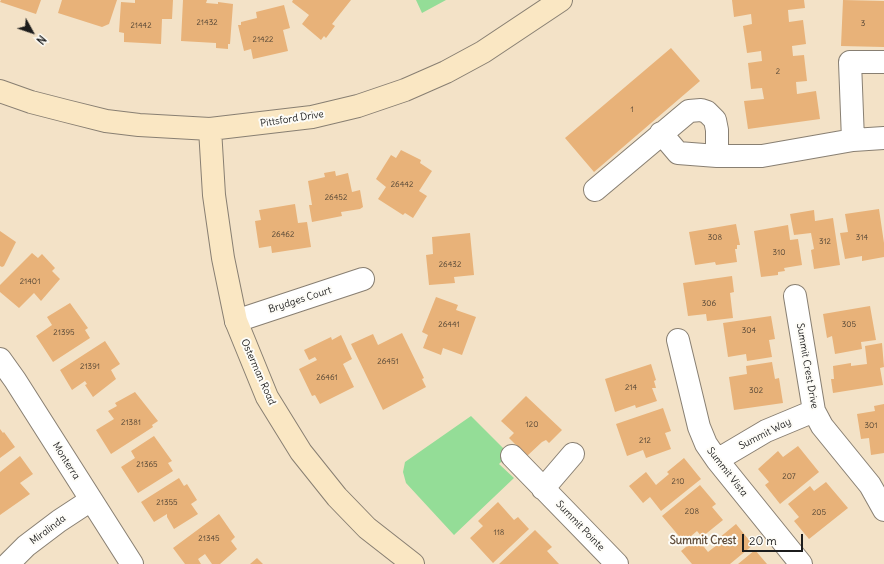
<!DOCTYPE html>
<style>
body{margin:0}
#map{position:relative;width:884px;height:564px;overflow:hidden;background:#f3e2c7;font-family:Delius,sans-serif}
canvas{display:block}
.north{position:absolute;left:12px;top:12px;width:40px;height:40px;-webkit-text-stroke:3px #fdfcf7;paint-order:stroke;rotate:130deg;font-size:11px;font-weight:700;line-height:16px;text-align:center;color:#1c1c1c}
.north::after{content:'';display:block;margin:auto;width:14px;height:18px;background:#1c1c1c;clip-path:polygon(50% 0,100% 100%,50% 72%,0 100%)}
.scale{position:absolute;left:742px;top:534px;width:61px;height:18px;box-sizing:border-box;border:2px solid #1c1c1c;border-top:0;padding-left:5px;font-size:12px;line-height:14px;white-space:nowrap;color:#1c1c1c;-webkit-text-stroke:3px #fdfcf7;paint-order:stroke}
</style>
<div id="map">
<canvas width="884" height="564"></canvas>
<div class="north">N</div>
<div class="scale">20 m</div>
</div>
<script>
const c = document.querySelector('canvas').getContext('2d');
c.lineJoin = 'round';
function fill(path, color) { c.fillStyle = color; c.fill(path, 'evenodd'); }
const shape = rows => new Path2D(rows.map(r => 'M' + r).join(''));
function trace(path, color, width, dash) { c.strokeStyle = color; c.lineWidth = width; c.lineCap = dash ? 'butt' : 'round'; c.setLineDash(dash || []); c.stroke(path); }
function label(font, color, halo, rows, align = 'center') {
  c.font = font + ' Delius,sans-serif'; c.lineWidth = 4; c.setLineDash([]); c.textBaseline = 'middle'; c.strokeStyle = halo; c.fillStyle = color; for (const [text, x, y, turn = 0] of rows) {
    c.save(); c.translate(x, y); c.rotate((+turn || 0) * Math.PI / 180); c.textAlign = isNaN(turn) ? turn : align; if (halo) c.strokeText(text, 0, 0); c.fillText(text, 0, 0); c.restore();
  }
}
fill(shape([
 [416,0,446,0,422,13],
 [471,416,509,454,499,464,514,478,454,535,406,483,403,472,405,462]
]), '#94dd97');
fill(shape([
 [1,0,41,0,36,14,0,2],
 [62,0,117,0,109,24,102,27,58,13],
 [135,0,173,0,172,19,162,19,161,44,124,42,124,33,119,32,121,2,135,3],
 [183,0,207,0,206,3,218,4,218,2,233,4,230,44,228,44,228,49,216,48,216,43,181,41],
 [293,0,351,0,332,24,335,26,326,38,324,36,321,40,302,24,309,15,292,2],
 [732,0,804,0,805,8,788,10,789,22,803,20,806,44,792,46,793,56,804,55,807,81,796,82,797,94,816,91,820,119,748,129,744,101,764,99,762,88,751,89,748,63,762,61,761,51,747,53,743,26,752,24,751,14,734,17],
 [843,0,884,1,884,47,841,46],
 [284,5,290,28,283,30,288,51,253,59,251,49,244,51,238,25,241,25,241,22,257,18,256,12],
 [671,48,700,81,594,172,565,138],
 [401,150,421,160,420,163,432,171,419,191,427,196,413,218,405,213,403,215,378,199,386,187,376,179,391,155,396,158],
 [335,171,336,176,348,173,352,192,360,190,363,207,360,209,341,212,342,216,312,222,309,205,312,205,308,181,325,177,324,173],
 [295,204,298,223,307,222,311,247,272,253,271,246,259,248,255,221,261,220,259,210],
 [879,209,884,243,884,257,862,261,862,256,845,259,840,233,848,232,845,214],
 [814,210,815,221,833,218,840,265,814,269,811,250,814,249,811,233,794,235,790,214],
 [736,224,740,245,737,245,737,249,735,249,737,262,716,265,715,262,695,265,689,232],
 [788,225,790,240,798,239,802,265,784,268,785,271,778,272,778,275,761,277,754,231],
 [0,231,16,242,4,266,2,267,0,266],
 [470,233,474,275,454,277,455,283,429,285,426,255,433,254,432,237],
 [32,253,38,258,42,254,55,268,52,271,60,279,41,301,34,293,19,308,0,292,0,285],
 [732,276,734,292,730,293,733,318,707,321,706,314,688,316,683,283],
 [436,297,458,305,456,310,476,317,462,355,443,348,441,355,423,348,428,335,422,332],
 [70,303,88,328,85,330,90,338,53,362,36,336,52,325,47,317],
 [870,306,876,340,861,342,862,349,835,354,832,336,827,338,823,314],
 [771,316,775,339,769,340,772,357,747,361,746,354,728,357,723,323],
 [402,333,424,378,422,379,426,387,383,410,351,344,373,334,378,345],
 [341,335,352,359,343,364,354,387,320,404,315,395,312,396,299,369,317,360,315,357,309,360,304,350,331,337,332,340],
 [105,341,120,364,111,370,116,379,93,397,85,385,87,384,85,381,72,390,60,370],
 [882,343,884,367,880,368,883,385,833,393,831,379,834,379,833,366,851,363,851,366,867,364,865,346],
 [772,362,775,379,779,378,783,403,734,410,729,377,747,374,746,366],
 [651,364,656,380,654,381,656,388,652,388,657,401,636,408,635,405,615,412,605,379],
 [135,392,158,421,152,425,153,427,111,454,96,430,114,419,108,411,117,406,115,403],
 [526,396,562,430,549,443,546,440,542,442,527,456,509,438,514,433,501,421],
 [884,404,884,453,871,455,869,438,861,439,857,414,875,411,874,406],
 [663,408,671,431,665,433,671,449,646,458,643,450,627,456,616,424],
 [0,429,3,433,4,432,15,447,0,458],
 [154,436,172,461,168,463,173,471,138,493,121,467,135,458,131,451],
 [798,446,819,472,780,504,765,485,769,482,758,469,778,451,783,457],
 [20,456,33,474,20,483,30,494,0,515,0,472],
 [684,458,701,479,661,511,650,497,643,503,629,486,646,472,656,485,669,474,667,472],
 [179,478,184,486,187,484,197,500,191,504,198,514,174,529,167,517,167,514,154,522,141,502],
 [826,482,848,508,809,539,794,521,799,517,788,504,810,486,814,491],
 [700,485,716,504,712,507,723,520,702,537,697,531,684,542,662,516],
 [498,502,514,520,518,517,529,529,493,563,470,538,483,526,478,521],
 [219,514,235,537,231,541,237,549,220,564,212,564,205,554,198,559,201,564,185,564,173,548],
 [736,524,753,545,730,564,692,564,681,551,697,538,708,552,722,541,719,538],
 [535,530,552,547,547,551,559,564,499,564],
 [755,550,767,564,738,564],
 [257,558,263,564,250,564]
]), '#e8b279');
const street = shape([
 [661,133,678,153,717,156,762,156,853,140,884,138],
 [853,140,850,62,884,62],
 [595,190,689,111,701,110,707,112,715,120,717,130,717,156],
 [795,296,814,411,822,426,870,485,884,510],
 [236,321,363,279],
 [678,340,699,427,706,444,717,460,801,564],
 [0,359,15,380,132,564],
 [512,456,617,564],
 [717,460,766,431,814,411],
 [543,489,573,454],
 [8,564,26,546,59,521,91,500]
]);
const secondary = shape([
 [0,91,31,102,66,111,106,121,139,125,210,129,312,117,358,106,405,90,446,72,483,52,561,0],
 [210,129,214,195,223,258,236,321,267,397,301,452,337,497,367,528,413,564]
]);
trace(street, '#887f72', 24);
trace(secondary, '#887f72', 24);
trace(street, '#fff', 22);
trace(secondary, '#fae7c3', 22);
label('8px', '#4f4233', null, [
 ["21432",207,23],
 ["3",863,24],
 ["21442",141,26],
 ["21422",263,40],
 ["2",778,72],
 ["1",632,110],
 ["26442",402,185],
 ["26452",336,198],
 ["26462",283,235],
 ["308",715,238],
 ["314",862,238],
 ["312",825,242],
 ["310",779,253],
 ["26432",450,265],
 ["21401",30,282],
 ["306",709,304],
 ["26441",449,325],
 ["305",849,325],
 ["304",749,331],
 ["21395",64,333],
 ["26451",388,362],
 ["21391",90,367],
 ["26461",327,378],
 ["214",631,388],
 ["302",756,391],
 ["21381",131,423],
 ["120",532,425],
 ["301",871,426],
 ["212",645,441],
 ["21365",147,465],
 ["207",789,477],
 ["210",678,482],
 ["21355",167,503],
 ["208",692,512],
 ["205",819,513],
 ["118",499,533],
 ["21345",209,539]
]);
label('10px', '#1c1c1c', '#fdfcf7', [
 ["Pittsford Drive",292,119,-9],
 ["Brydges Court",300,300,-18],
 ["Summit Crest Drive",807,366,80],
 ["Osterman Road",258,372,66],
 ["Summit Way",765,434,-27],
 ["Monterra",66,461,58],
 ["Summit Vista",727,472,52],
 ["Summit Pointe",580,526,46],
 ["Miralinda",48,530,-37]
]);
label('bold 11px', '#63503d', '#fdfcf7', [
 ["Summit Crest",703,541]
]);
</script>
